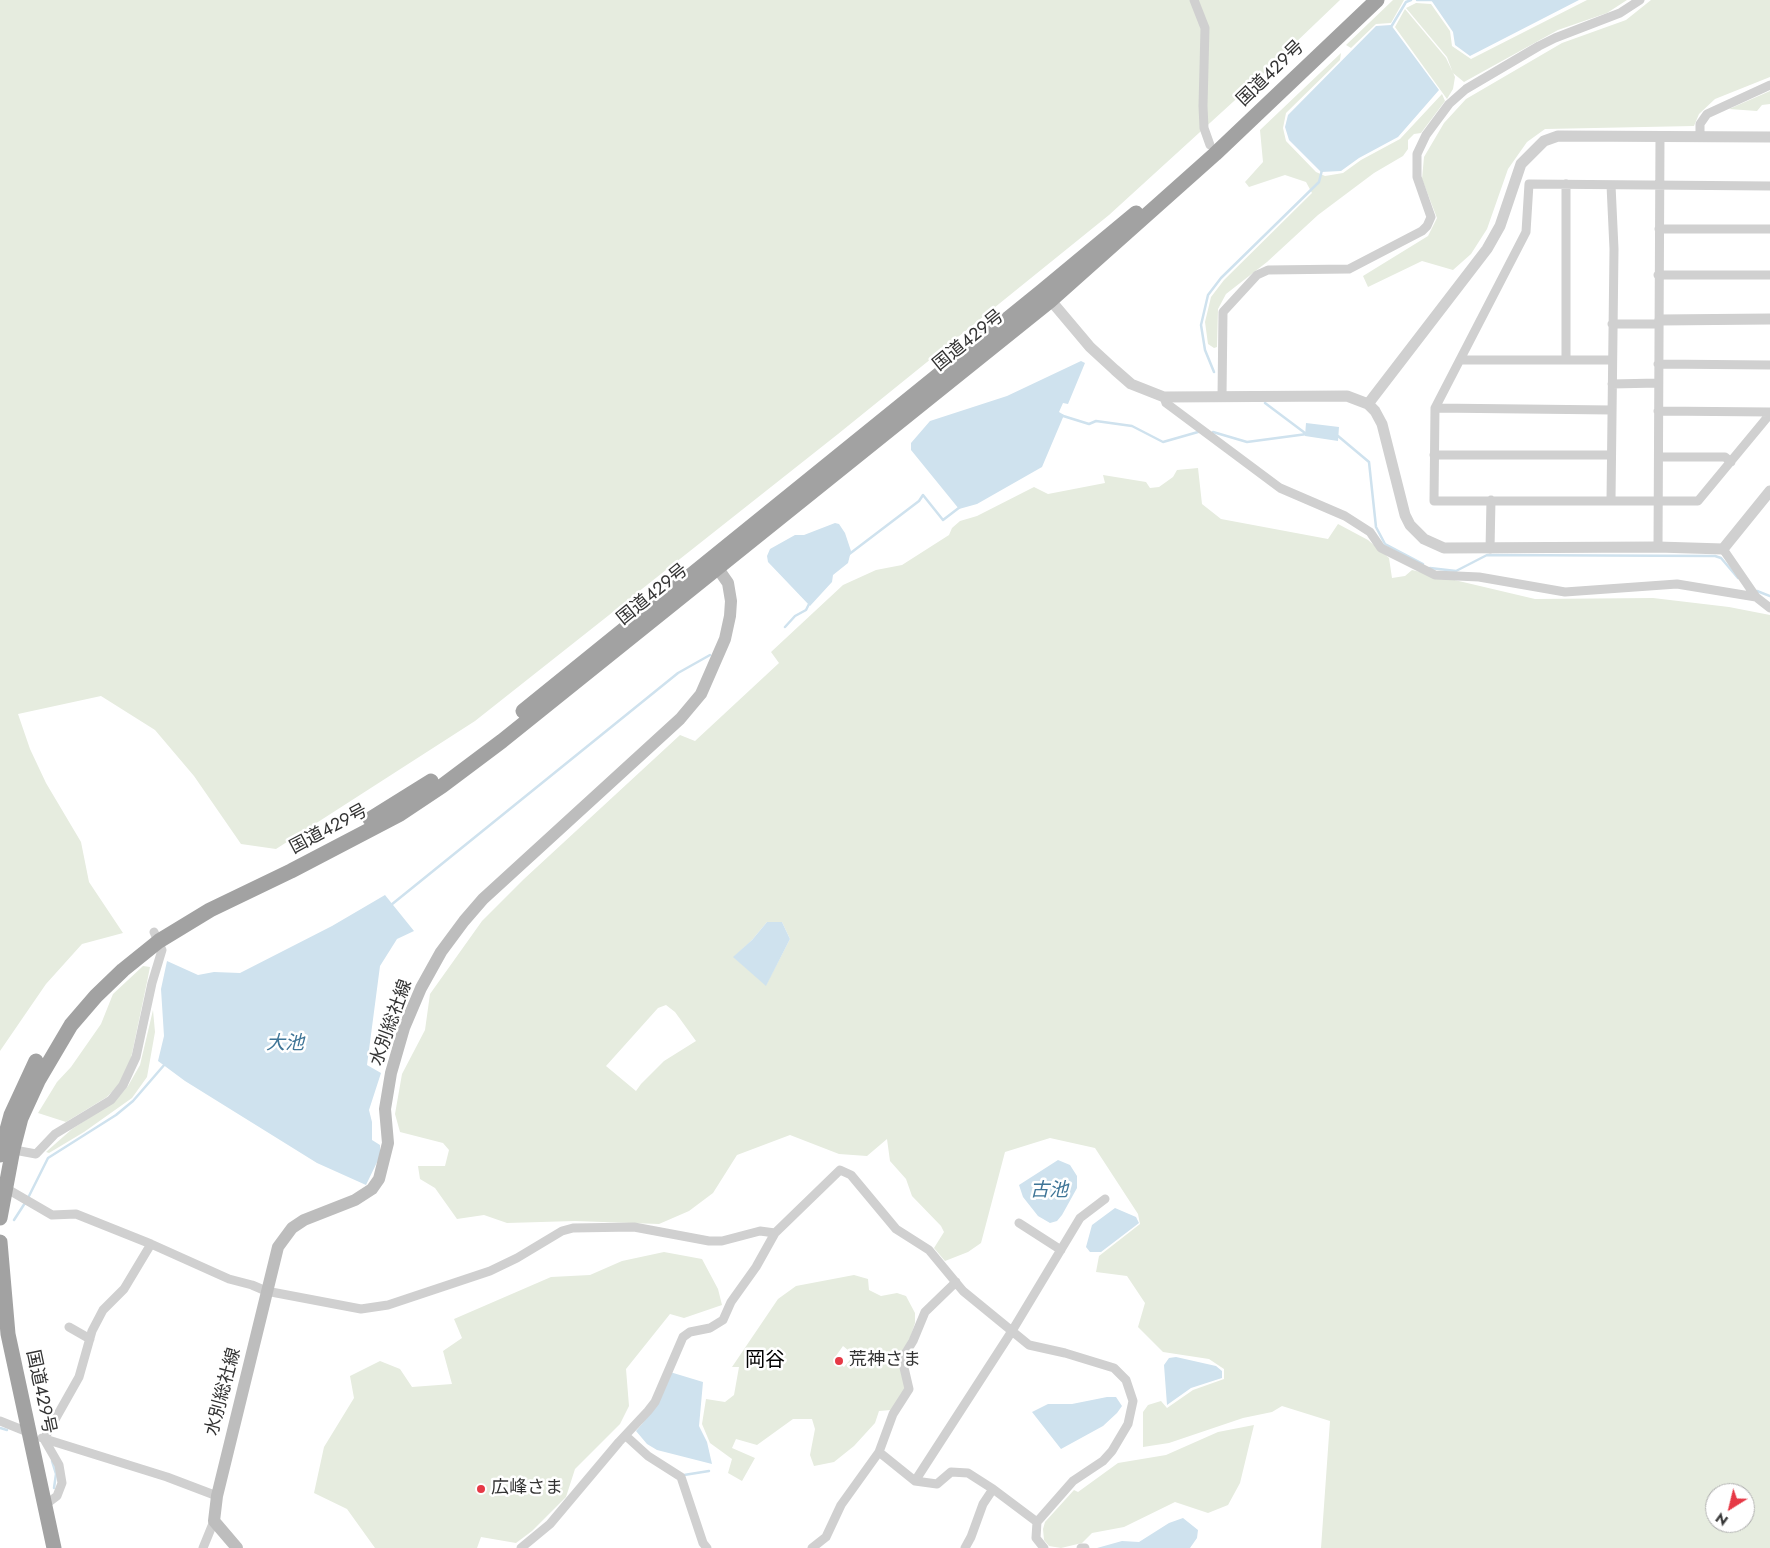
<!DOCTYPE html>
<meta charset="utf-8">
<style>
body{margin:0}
#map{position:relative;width:1770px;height:1548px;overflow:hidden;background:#fff;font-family:Jost,sans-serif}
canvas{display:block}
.north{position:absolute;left:1705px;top:1483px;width:50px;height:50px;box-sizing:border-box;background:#fff;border:1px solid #adadad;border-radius:50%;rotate:216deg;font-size:14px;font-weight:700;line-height:20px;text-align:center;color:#333}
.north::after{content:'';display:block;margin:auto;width:18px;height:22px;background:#e63946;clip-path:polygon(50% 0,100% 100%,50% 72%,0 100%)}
</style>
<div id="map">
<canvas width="1770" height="1548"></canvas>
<div class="north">N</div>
</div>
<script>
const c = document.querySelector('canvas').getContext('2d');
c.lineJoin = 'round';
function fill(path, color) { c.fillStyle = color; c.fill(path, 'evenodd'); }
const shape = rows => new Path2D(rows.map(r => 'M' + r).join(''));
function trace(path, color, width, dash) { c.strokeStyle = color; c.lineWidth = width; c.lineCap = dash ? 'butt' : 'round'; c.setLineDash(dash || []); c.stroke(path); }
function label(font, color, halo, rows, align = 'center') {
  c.font = font + ' Jost,"Noto Sans JP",sans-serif'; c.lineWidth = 5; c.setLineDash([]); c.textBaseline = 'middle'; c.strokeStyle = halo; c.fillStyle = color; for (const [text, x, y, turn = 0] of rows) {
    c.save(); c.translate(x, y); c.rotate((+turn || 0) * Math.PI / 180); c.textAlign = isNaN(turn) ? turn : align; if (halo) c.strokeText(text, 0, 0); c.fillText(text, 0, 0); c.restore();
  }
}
fill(shape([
 [0,0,1340,0,1245,91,1109,215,838,434,475,721,276,849,241,844,194,776,155,730,101,696,18,714,30,749,46,783,81,842,89,882,123,933,82,944,46,984,0,1051],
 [1393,0,1404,0,1391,23,1376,24,1351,48,1346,45],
 [1587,0,1627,0,1607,13,1558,30,1464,82,1453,73,1447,57,1406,8,1416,3,1431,4,1450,31,1452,46,1471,59],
 [1651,0,1770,0,1770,77,1715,99,1699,114,1694,126,1545,129,1527,142,1508,169,1487,229,1471,254,1453,270,1422,261,1368,287,1363,276,1428,236,1437,218,1422,179,1424,157,1444,123,1466,99,1562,43,1626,20],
 [1405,9,1446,58,1455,77,1453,89,1447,99,1395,27],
 [1341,53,1340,60,1286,113,1283,128,1286,141,1316,172,1325,176,1343,173,1361,160,1400,139,1442,94,1445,101,1421,133,1414,134,1408,140,1408,149,1403,156,1374,173,1318,215,1267,262,1226,294,1218,309,1217,347,1214,348,1208,344,1205,322,1211,297,1224,280,1312,193,1306,182,1285,175,1249,187,1245,182,1263,162,1260,130],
 [1770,91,1770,104,1762,105,1757,111,1729,109],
 [1198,468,1202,504,1221,519,1328,539,1338,524,1368,540,1389,558,1392,578,1405,576,1412,570,1535,599,1653,598,1729,607,1770,615,1770,1548,1321,1548,1330,1421,1282,1406,1272,1412,1243,1418,1169,1443,1143,1447,1143,1412,1148,1405,1161,1401,1167,1408,1193,1390,1224,1379,1224,1369,1209,1359,1163,1352,1138,1327,1145,1303,1127,1276,1096,1272,1099,1256,1140,1224,1138,1214,1095,1148,1050,1138,1005,1152,981,1243,968,1252,945,1261,934,1248,944,1232,941,1226,912,1196,906,1179,890,1161,887,1139,867,1156,839,1154,790,1135,737,1155,713,1193,689,1211,659,1224,575,1221,507,1223,484,1215,457,1219,435,1188,420,1179,418,1166,445,1166,449,1150,443,1143,400,1132,395,1114,402,1074,425,1030,430,994,482,921,524,879,680,735,695,741,779,663,771,652,843,585,876,570,902,565,949,535,952,528,960,521,977,516,1034,487,1048,494,1105,483,1103,475,1146,482,1150,488,1159,487,1173,477,1177,470],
 [767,922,782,922,790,939,766,985,734,957,752,940],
 [666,1005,675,1012,696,1041,664,1061,641,1084,636,1091,606,1066,658,1008],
 [1715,1493,1745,1493,1745,1523,1715,1523],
 [143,966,150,967,146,987,130,1063,121,1082,107,1097,66,1122,38,1113,57,1082,71,1067,101,1024,113,994],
 [153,1010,155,1032,147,1077,132,1098,84,1132,49,1153,46,1152,72,1129,114,1102,128,1086,140,1065],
 [664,1252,702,1259,718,1289,722,1305,684,1318,670,1314,626,1369,629,1406,620,1424,575,1469,566,1497,532,1531,516,1543,481,1537,477,1548,375,1548,347,1509,314,1493,324,1447,354,1398,350,1376,380,1361,400,1369,412,1387,452,1384,443,1351,462,1338,454,1319,551,1277,590,1275,622,1261],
 [854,1275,868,1279,869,1290,881,1296,897,1293,906,1296,915,1313,915,1323,910,1338,898,1358,905,1388,891,1410,879,1411,875,1423,854,1446,834,1462,814,1466,810,1455,815,1429,812,1419,793,1419,757,1445,736,1439,732,1448,755,1458,742,1481,728,1473,732,1459,710,1443,702,1424,706,1399,725,1402,734,1395,739,1367,732,1367,778,1299,796,1286],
 [843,1346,854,1355,844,1367,833,1360],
 [1254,1425,1240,1483,1228,1505,1208,1513,1175,1502,1124,1527,1092,1533,1082,1543,1061,1548,1049,1546,1044,1540,1043,1529,1045,1522,1074,1490,1078,1492,1118,1463,1166,1455,1218,1432]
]), '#e6ecdf');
fill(shape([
 [1431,0,1579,0,1470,56,1455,45,1453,32],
 [1391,25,1439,90,1398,137,1359,158,1341,171,1321,172,1289,140,1285,127,1288,115,1376,26],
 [1081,361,1085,363,1068,404,1063,403,1059,412,1064,415,1042,467,977,504,959,509,911,450,911,443,930,421,1007,396],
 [1306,423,1339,427,1338,441,1305,436],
 [835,523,839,524,845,533,851,551,848,563,833,575,832,582,810,606,768,562,767,556,770,549,795,535,804,535],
 [385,895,414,931,397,939,380,966,367,1065,381,1073,369,1110,372,1122,372,1140,380,1145,380,1156,366,1185,317,1163,185,1081,158,1061,164,1036,161,989,167,961,198,975,214,972,240,973,332,926],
 [767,922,782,922,790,939,766,986,733,957,752,940],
 [1058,1160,1070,1165,1077,1176,1077,1188,1062,1215,1057,1221,1050,1223,1038,1216,1023,1197,1019,1185],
 [1115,1208,1136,1217,1139,1223,1101,1252,1090,1252,1086,1247,1092,1225],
 [1176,1357,1216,1366,1222,1371,1222,1378,1191,1388,1167,1405,1164,1365,1169,1358],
 [670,1372,703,1382,699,1426,707,1442,712,1464,657,1450,647,1444,636,1431,652,1412],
 [1107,1397,1116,1397,1122,1406,1117,1413,1103,1426,1061,1449,1032,1412,1048,1404,1072,1404],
 [1183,1518,1198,1530,1197,1538,1190,1548,1097,1548,1122,1541,1139,1542,1169,1523]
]), '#cfe2ee');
trace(shape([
 [1417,0,1433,0],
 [1391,27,1406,2,1411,0],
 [1214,372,1205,350,1201,325,1208,295,1221,278,1319,182,1322,170],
 [1265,403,1305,433],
 [1060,415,1089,424,1096,421,1132,426,1163,442,1198,432],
 [1213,432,1247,442,1307,434],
 [1338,436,1369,462,1376,527,1385,544,1423,564],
 [848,555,919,501,923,495,943,520,960,507],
 [1430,568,1456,571,1487,555,1715,556,1721,558,1738,578],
 [1757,591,1770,596],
 [785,627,795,616,806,610,810,602],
 [391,905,678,673,710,655],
 [28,1198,48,1158,116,1115,133,1101,165,1064],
 [14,1220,25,1203],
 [0,1428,7,1430],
 [52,1461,56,1474,54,1488],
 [684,1475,709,1471]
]), '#cfe2ee', 2.5);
trace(shape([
 [1194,0,1205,28,1203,106,1204,128,1210,145],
 [1700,137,1700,124,1707,114,1770,85],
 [1770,186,1529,184,1526,232,1435,408,1434,501,1698,501,1770,414],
 [1659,229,1770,229],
 [1658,275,1770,275],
 [1612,324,1658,324],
 [1460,360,1612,360],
 [1566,360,1566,184],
 [1658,364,1770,365],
 [1612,384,1658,383],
 [1164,397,1166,403,1280,488,1345,516,1370,532,1381,548,1435,575,1479,577,1565,592,1677,584,1756,597],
 [1222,397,1223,312,1257,275,1268,270,1349,269,1422,231,1427,226,1431,217,1417,177,1417,154,1426,135,1449,104,1466,89,1539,46,1555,38,1620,13,1640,0],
 [1435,408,1612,410],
 [1658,411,1770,412],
 [1434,455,1611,455],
 [1659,457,1725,457,1731,462],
 [1611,500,1614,249,1611,185],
 [1658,547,1660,136],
 [1490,549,1491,500],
 [1723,549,1756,597,1770,608],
 [9,1149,36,1154,55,1134,111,1100,123,1085,136,1057,152,983,162,950,154,932],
 [2,1186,52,1215,76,1214,151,1244,229,1279,252,1285,266,1291,361,1309,388,1305,490,1271,517,1258,562,1231,573,1228,634,1227,709,1241,722,1241,760,1231,775,1233],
 [1019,1223,1061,1250],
 [69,1327,90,1339],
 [0,1421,30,1433],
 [626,1436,648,1456,681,1477,703,1543,707,1548],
 [42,1438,167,1477,217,1496],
 [879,1452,915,1481,937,1484,951,1472,968,1473,993,1489,983,1504,971,1537,965,1548],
 [915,1481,1012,1331,1080,1218,1105,1199],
 [993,1489,1037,1522],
 [45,1505,57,1496,62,1483,59,1465,44,1439,79,1377,92,1331,103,1310,124,1289,151,1244],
 [203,1548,214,1521],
 [521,1548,550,1524,619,1442,648,1411,655,1402,683,1337,690,1332,710,1328,723,1320,731,1302,756,1267,775,1233,840,1170,851,1175,896,1229,929,1250,963,1291,1029,1345,1065,1353,1114,1368,1126,1380,1133,1401,1128,1424,1112,1451,1103,1461,1073,1481,1037,1522,1036,1538,1044,1548],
 [812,1548,826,1537,841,1505,879,1452,893,1414,909,1389,902,1359,913,1341,925,1312,956,1282],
 [1081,1548,1085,1548]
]), '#d0d0d0', 9);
trace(shape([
 [1047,296,1090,347,1115,370,1131,384,1164,397,1347,396,1368,404,1375,411,1382,424,1405,515,1410,525,1424,539,1444,548,1658,547,1723,549,1770,491],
 [1660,320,1770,319],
 [1368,404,1487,249,1500,226,1521,164,1544,141,1558,136,1770,137]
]), '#d0d0d0', 11);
trace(shape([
 [237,1548,214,1521,217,1496,278,1247,292,1228,304,1220,355,1200,372,1189,379,1179,388,1143,385,1109,391,1073,404,1028,421,988,441,952,464,921,483,899,680,719,701,694,725,639,730,616,731,601,728,583,712,560]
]), '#bdbdbd', 12);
trace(shape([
 [523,711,1042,291,1136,213],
 [370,819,431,781],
 [0,1155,11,1115,36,1061],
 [0,1218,13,1149,21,1118,38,1081,71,1025,96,996,123,970,159,941,210,910,291,871,400,814,442,786,502,741,1050,301,1215,154,1377,0],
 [0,1242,8,1334,54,1548]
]), '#a2a2a2', 15);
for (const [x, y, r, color] of [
 [839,1361,5,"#e63946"],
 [481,1489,5,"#e63946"]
]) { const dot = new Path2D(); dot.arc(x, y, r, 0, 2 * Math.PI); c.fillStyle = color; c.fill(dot); trace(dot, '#fff', 2); }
label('18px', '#333', '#fff', [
 ["国道429号",1271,74,-44],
 ["国道429号",969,341,-39],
 ["国道429号",653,595,-39],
 ["国道429号",329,830,-28],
 ["水別総社線",392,1023,-70],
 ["国道429号",40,1392,78],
 ["水別総社線",224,1392,-75]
]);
label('18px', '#333', '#fff', [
 ["荒神さま",849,1361],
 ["広峰さま",491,1489]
], 'left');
label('italic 19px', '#3f7597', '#fff', [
 ["大池",285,1044],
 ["古池",1049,1191]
]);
label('20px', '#000', '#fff', [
 ["岡谷",765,1361]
]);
</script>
